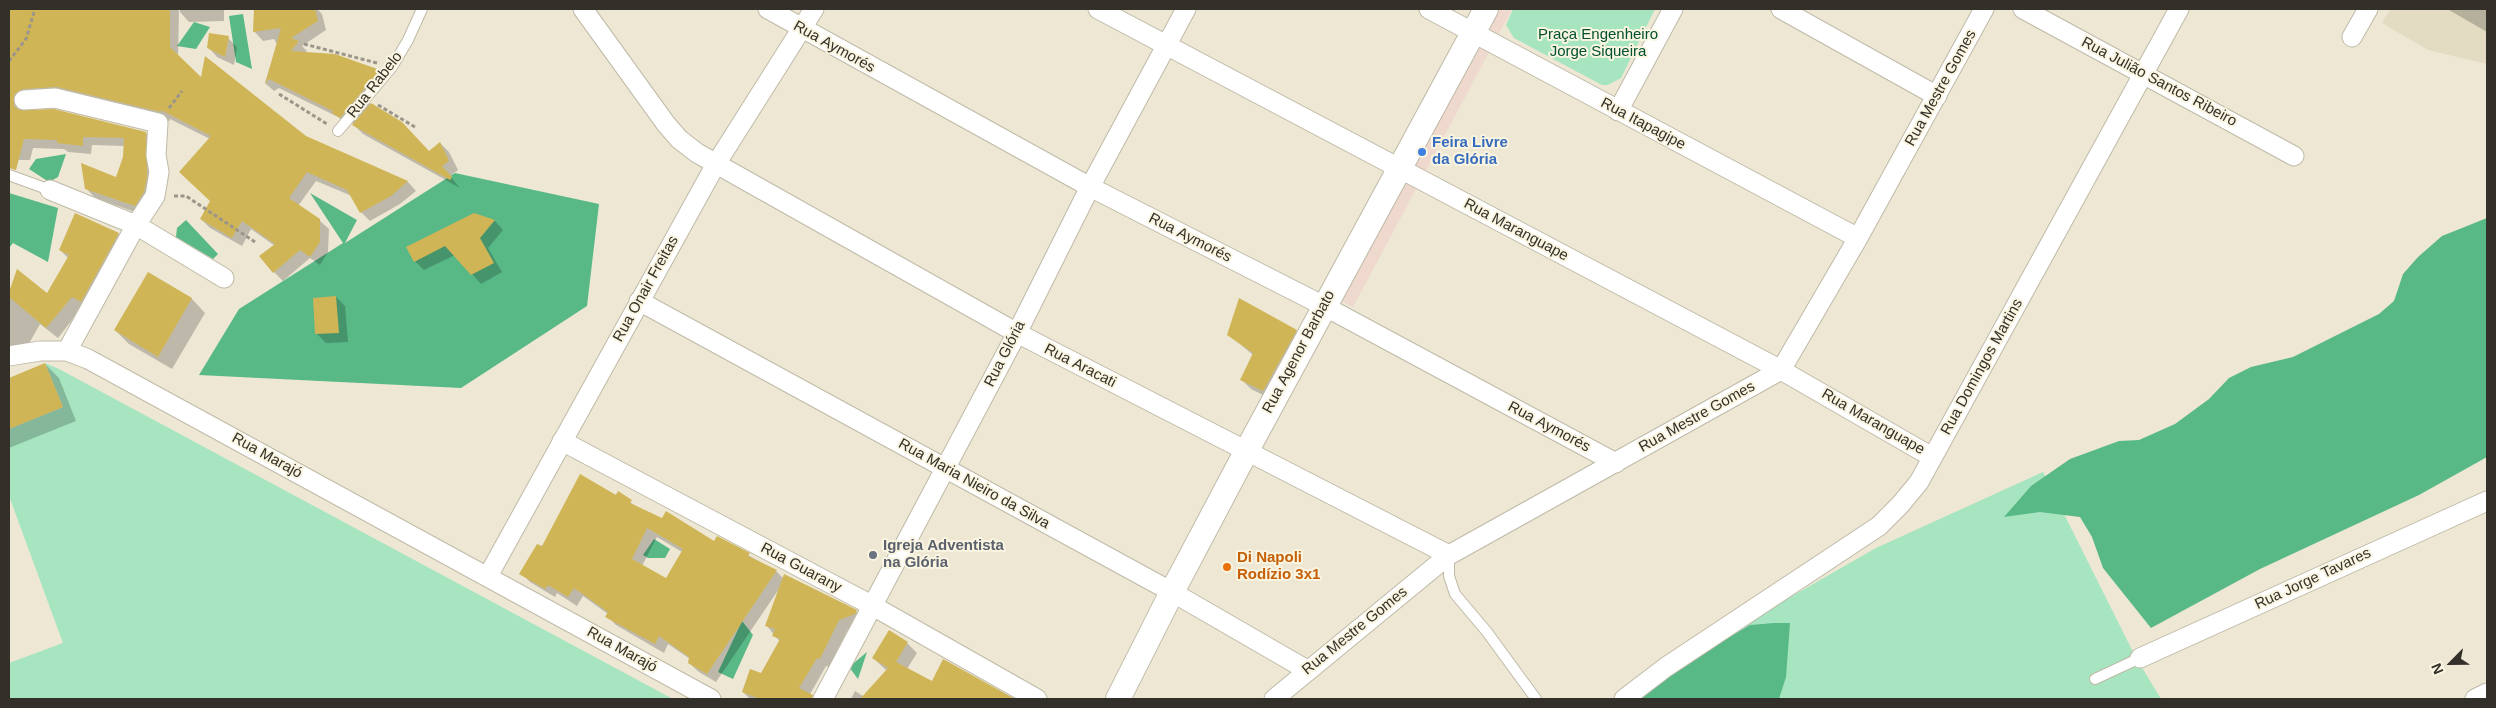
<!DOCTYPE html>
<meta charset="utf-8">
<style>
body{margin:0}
#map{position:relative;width:2496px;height:708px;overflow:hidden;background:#ede7d4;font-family:Helvetica,sans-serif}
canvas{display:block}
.frame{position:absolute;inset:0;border:10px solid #323029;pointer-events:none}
.north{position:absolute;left:2426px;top:638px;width:50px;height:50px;-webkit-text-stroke:4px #faf5e1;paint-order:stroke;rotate:247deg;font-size:14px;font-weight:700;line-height:20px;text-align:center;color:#323029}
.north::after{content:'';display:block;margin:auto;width:18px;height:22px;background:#323029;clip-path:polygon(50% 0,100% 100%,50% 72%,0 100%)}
</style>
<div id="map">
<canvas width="2496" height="708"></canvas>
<div class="frame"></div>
<div class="north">N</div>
</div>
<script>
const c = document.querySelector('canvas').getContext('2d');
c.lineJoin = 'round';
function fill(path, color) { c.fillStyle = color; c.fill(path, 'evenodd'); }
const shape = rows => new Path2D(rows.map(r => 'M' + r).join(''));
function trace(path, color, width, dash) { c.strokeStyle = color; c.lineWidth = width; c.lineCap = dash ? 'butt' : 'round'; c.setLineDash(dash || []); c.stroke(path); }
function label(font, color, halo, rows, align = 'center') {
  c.font = font + ' Helvetica,sans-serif'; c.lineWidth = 4; c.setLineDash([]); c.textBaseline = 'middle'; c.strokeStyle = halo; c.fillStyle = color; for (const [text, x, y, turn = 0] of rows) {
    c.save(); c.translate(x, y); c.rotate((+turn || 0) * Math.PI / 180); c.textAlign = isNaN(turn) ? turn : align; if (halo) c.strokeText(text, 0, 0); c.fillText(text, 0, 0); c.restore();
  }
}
fill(shape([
 [1485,9,1512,9,1353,307,1332,296]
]), '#efd8cd');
fill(shape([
 [2390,9,2487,9,2487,64,2428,50,2382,23]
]), '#e3dcc2');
fill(shape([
 [1513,9,1655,9,1621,78,1608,85,1602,85,1514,38,1506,25],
 [45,363,59,369,673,699,9,699,9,663,63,643,9,496,9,429,63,407],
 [2043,472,2135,656,2161,699,1637,699,1691,654,1876,548]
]), '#a7e5c1');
fill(shape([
 [243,14,252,69,236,62,229,16],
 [194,22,210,27,196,49,177,46],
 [66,154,58,177,49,182,29,169,36,159],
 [455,173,599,204,587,306,461,388,199,375,239,309,343,243,310,193,357,220,345,243],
 [9,193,58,208,48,262,13,243,9,248],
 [2487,218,2487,457,2419,495,2260,569,2151,628,2103,568,2092,537,2080,517,2040,512,2004,517,2031,486,2070,459,2119,441,2139,440,2175,424,2209,399,2229,378,2251,367,2293,357,2379,314,2394,301,2403,274,2418,257,2442,236],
 [186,220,218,254,213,259,176,237,177,228],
 [654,539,670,549,665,558,648,558,643,555],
 [742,621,753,635,733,679,718,672],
 [1774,623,1790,623,1786,677,1779,699,1625,699,1750,625],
 [867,652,858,679,849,667]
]), '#58b987');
fill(shape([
 [44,9,177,9,180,12,180,9,224,9,224,21,189,22,179,11,178,57,202,80,305,138,408,182,416,191,400,204,370,221,361,212,352,196,316,181,298,206,319,220,329,229,328,252,320,265,310,258,283,281,274,272,275,246,251,229,242,246,210,228,201,219,212,201,210,139,170,119,170,121,67,96,26,100,21,111,146,133,155,142,144,215,95,198,86,188,117,179,124,157,125,146,92,145,91,154,68,152,64,149,33,148,30,160,9,160,9,53,25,15,40,27],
 [255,9,297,9,297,18,309,9,317,9,322,14,326,30,302,46,307,51,305,53,335,55,379,72,388,80,369,103,401,123,429,153,440,143,449,152,458,170,450,176,460,188,363,134,352,123,350,126,338,117,279,88,274,91,265,83,277,44,274,39,263,41,254,31],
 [2448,9,2487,9,2487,32,2449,10],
 [228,38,237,47,234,65,217,57,208,47],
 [474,214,495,221,503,230,488,248,502,272,481,284,455,255,424,270,415,261],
 [118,234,130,245,58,338,40,324,22,356,9,356,9,295,18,271,47,295,68,258,60,250],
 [149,274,192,299,205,313,172,369,129,344,115,330],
 [336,297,345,306,348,342,326,343,317,334],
 [1296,331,1305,340,1273,400,1251,389,1242,380,1253,355,1228,334],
 [45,364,59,378,76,421,9,448,9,379],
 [618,493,638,508,715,542,718,538,776,571,784,579,785,575,856,611,866,621,848,629,829,667,826,666,809,696,812,699,750,699,743,692,762,675,780,642,767,626,779,589,716,682,699,672,689,663,690,659,668,644,664,653,616,625,607,616,608,614,583,596,577,606,557,593,555,597,530,582,521,573,542,548],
 [657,537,682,552,666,580,642,566],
 [907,643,917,653,907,669,932,683,944,660,1010,699,917,699,893,686,887,671,873,658],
 [855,691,868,699,851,699]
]), '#0003');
fill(shape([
 [9,9,170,9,170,47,201,77,205,56,306,136,408,181,391,196,360,213,347,190,307,172,289,198,320,219,320,242,310,257,300,250,273,273,259,256,275,244,242,221,232,238,200,219,210,201,179,172,211,136,161,110,161,112,57,87,23,89,14,95,14,106,19,110,54,109,146,132,147,177,144,192,135,206,85,189,81,163,116,177,123,157,124,138,83,137,83,146,57,143,57,140,24,139,16,170,9,168],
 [254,9,315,9,318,21,291,38,299,41,291,51,335,54,380,70,340,118,332,113,333,111,269,79,265,84,281,28,253,32],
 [209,33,229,36,225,57,207,48],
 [371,103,402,122,429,151,440,142,449,161,442,166,452,177,450,180,352,125],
 [75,213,119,233,81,302,72,297,46,328,9,297,9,292,17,269,47,293,69,255,59,250],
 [474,213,495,220,480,238,494,263,471,275,445,246,414,262,406,247],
 [148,272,192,298,158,357,114,330],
 [336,296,339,333,315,334,313,298],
 [1239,298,1297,330,1263,391,1240,380,1253,353,1227,335],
 [45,363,63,407,9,429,9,378],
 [580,474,616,495,618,491,632,500,630,503,662,518,666,511,714,541,717,536,750,553,748,556,777,570,707,674,688,663,689,657,659,636,655,644,605,617,608,612,574,588,568,597,548,585,545,589,519,574,537,544,542,546],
 [647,528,683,549,666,578,632,559],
 [784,574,857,610,855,614,839,620,820,659,817,658,799,688,813,695,812,699,760,699,742,692,750,669,761,673,780,639,772,636,775,629,765,626],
 [889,630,908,642,896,662,932,681,943,659,1015,699,860,699,888,668,872,658]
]), '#d0b556');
const service = shape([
 [338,131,392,67,408,40,422,9],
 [9,175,50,190],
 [1449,555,1449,576,1455,594,1487,632,1536,699],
 [2095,679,2140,658]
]);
const minor = shape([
 [583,9,666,124,679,139,697,153,1017,333,1449,555],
 [768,9,1090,187,1324,306,1616,463],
 [1098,9,1781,370,1932,457],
 [1429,9,1858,238],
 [1781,9,1937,96],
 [2023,9,2294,156],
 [2352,37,2368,9],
 [24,100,55,98,158,123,156,155,159,172,155,196,136,225,67,351],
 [1618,111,1673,9],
 [50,190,136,225,224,278],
 [639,301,1172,592,1307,670],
 [9,356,40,351,67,351,88,359,711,699],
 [562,441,873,606,1037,699],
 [488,576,716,164,814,9],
 [2140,658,2487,501],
 [823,699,1017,333,1090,187,1186,9],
 [1274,699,1449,555,1781,370,1858,238,1984,9],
 [1624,699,1666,667,1879,526,1900,505,1919,482,2179,9],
 [2475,699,2487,693]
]);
const tertiary = shape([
 [1118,699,1172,592,1246,452,1486,9]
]);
trace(service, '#bfbaa7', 12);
trace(minor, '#bfbaa7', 21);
trace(tertiary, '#bfbaa7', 26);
trace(shape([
 [304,44,377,63],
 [9,61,26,39,35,9],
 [279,94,327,124],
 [378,105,415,127],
 [169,108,182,91],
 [174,196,186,196,255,242]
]), '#9b9689', 3, [4, 2.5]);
trace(service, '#fff', 10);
trace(minor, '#fff', 19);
trace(tertiary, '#fff', 24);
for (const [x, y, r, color] of [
 [1422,152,5,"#3f7fe0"],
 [873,555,5,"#6b7280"],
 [1227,567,5,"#e8710a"]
]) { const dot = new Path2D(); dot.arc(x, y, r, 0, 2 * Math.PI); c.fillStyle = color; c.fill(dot); trace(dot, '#faf5e1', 2); }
label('15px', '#005131', '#faf5e1', [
 ["Praça Engenheiro",1598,35],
 ["Jorge Siqueira",1598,52]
]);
label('15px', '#323029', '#faf5e1', [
 ["Rua Aymorés",834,47,29],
 ["Rua Julião Santos Ribeiro",2159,82,28],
 ["Rua Rabelo",375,85,-52],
 ["Rua Mestre Gomes",1941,88,-61],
 ["Rua Itapagipe",1643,124,28],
 ["Rua Maranguape",1516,230,28],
 ["Rua Aymorés",1190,238,27],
 ["Rua Onair Freitas",646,289,-61],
 ["Rua Agenor Barbato",1299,352,-62],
 ["Rua Glória",1005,354,-63],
 ["Rua Aracati",1080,366,27],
 ["Rua Domingos Martins",1982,367,-61],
 ["Rua Mestre Gomes",1697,417,-29],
 ["Rua Maranguape",1873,422,30],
 ["Rua Aymorés",1549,427,28],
 ["Rua Marajó",267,456,29],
 ["Rua Maria Nieiro da Silva",974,484,29],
 ["Rua Guarany",801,568,28],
 ["Rua Jorge Tavares",2313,579,-25],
 ["Rua Mestre Gomes",1355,631,-39],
 ["Rua Marajó",622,650,29]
]);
label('bold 15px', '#366cbe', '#faf5e1', [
 ["Feira Livre",1432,143],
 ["da Glória",1432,160]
], 'left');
label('bold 15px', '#5b616d', '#faf5e1', [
 ["Igreja Adventista",883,546],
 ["na Glória",883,563]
], 'left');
label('bold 15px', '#c56008', '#faf5e1', [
 ["Di Napoli",1237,558],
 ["Rodízio 3x1",1237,575]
], 'left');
</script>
